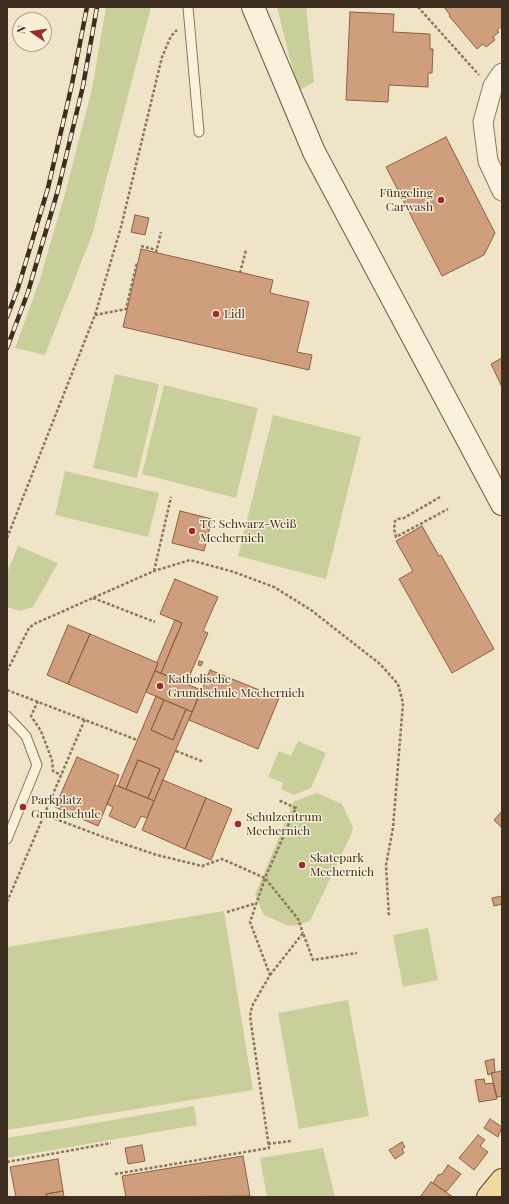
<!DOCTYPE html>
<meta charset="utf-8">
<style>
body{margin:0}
#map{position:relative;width:509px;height:1204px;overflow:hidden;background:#f0e4c8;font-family:"Playfair Display",serif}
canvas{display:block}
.frame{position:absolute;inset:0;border:8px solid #3d2e20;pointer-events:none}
.north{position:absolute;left:12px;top:12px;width:40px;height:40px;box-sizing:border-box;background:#f7eed8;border:1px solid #ada18e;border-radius:50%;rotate:283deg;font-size:11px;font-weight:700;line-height:16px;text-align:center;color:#3d2e20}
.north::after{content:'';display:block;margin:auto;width:14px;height:18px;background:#9e2a2b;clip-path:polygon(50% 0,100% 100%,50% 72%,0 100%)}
</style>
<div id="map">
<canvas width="509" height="1204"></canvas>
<div class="frame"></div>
<div class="north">N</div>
</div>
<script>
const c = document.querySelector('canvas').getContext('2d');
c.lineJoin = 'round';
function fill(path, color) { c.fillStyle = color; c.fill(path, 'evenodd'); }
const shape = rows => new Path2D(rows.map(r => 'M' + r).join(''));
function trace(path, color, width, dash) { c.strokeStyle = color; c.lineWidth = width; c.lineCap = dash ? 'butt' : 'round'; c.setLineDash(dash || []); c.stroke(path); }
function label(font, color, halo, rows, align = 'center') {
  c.font = font + ' "Playfair Display",serif'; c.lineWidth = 3; c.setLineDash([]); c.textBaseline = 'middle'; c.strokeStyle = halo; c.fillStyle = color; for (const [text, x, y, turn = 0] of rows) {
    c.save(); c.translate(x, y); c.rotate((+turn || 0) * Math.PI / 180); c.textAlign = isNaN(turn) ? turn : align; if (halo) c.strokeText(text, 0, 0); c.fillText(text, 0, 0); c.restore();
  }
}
fill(shape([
 [106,7,151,7,92,235,45,355,15,348,39,282,66,190,92,89],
 [277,7,306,7,314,82,298,91],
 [115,374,159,384,137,478,93,468],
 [164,385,258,408,236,498,142,474],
 [273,415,361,437,326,579,238,556],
 [65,471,159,493,148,537,55,515],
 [18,546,58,563,33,607,19,611,7,607,7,573],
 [298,741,326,753,311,788,294,795,281,789,283,783,268,777,279,751,291,756],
 [317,793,342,804,353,828,351,835,310,921,298,925,289,926,264,915,255,895,294,801],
 [224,911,253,1090,7,1130,7,947],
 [428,928,438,980,403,987,393,935],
 [348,1000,369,1116,299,1129,278,1013],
 [194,1106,197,1125,7,1158,7,1138],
 [323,1148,335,1197,267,1197,260,1158]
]), '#c9cf9b');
const building = shape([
 [444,7,502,7,502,26,497,30,499,32,493,37,495,40,486,47,483,44,477,49,449,16,450,15,444,7],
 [350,12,394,14,393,32,430,34,430,49,433,49,432,73,428,73,428,87,389,85,388,102,346,100,350,12],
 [446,137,495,233,484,255,442,276,386,167,446,137],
 [135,215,149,218,145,235,131,232,135,215],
 [141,249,273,280,270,293,309,302,297,352,312,355,309,370,123,327,141,249],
 [502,358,502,387,491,364,502,358],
 [180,511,212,519,204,551,172,543,180,511],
 [422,526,439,556,441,555,494,649,452,673,399,579,413,571,396,541,422,526],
 [175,579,218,597,203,631,208,633,186,684,161,673,182,623,160,614,175,579],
 [175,620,182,623,161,673,155,671,158,663,157,662,175,620],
 [68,625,90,634,68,684,47,675,68,625],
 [90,634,158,663,137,713,68,684,90,634],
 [199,661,203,662,201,666,198,665,199,661],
 [210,670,279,698,258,749,189,720,210,670],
 [155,671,201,690,192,712,146,692,155,671],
 [156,696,164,700,151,730,173,740,186,709,192,712,154,801,148,798,160,769,138,760,126,789,118,786,156,696],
 [164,700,186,709,173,740,151,730,164,700],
 [77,757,119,775,98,826,55,807,77,757],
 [138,760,160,769,148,798,126,789,138,760],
 [163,780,206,798,185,849,142,830,163,780],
 [115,785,154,801,147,818,141,816,135,828,109,816,113,807,107,804,115,785],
 [206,798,232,809,211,860,185,849,206,798],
 [502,811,502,828,494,820,502,811],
 [502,896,502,904,494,906,492,898,502,896],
 [494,1059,495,1072,488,1075,485,1061,494,1059],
 [502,1071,502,1096,497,1097,491,1073,502,1071],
 [484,1079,485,1084,493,1083,497,1099,479,1102,475,1080,484,1079],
 [490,1119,502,1127,498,1137,484,1128,490,1119],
 [478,1135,485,1140,480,1146,488,1152,474,1170,459,1158,478,1135],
 [402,1142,405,1147,402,1149,404,1153,395,1159,389,1150,402,1142],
 [142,1145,145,1161,128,1164,125,1148,142,1145],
 [243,1156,250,1196,126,1197,122,1176,243,1156],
 [58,1159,63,1191,46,1194,47,1197,16,1197,10,1167,58,1159],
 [448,1165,461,1174,446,1192,433,1183,438,1175,442,1174,448,1165],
 [431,1182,446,1192,453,1197,420,1197,431,1182],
 [63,1191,64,1197,47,1197,46,1194,63,1191]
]);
fill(building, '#cf9f7d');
trace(building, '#8d5f41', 1);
const lane = shape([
 [188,7,199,132],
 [7,716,26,736,37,765,7,839]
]);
const street = shape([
 [502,73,493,86,483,122,488,161,502,191]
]);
const secondary = shape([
 [253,7,314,152,502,504]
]);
const primary = shape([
 [488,1197,502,1180]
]);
trace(lane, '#8d765c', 11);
trace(street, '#8d765c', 21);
trace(secondary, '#6f573f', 24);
trace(primary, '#5b4430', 24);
trace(shape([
 [418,7,479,75],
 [141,246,157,250],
 [156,253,161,232],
 [240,273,246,250],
 [95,315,126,309,137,262],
 [440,497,404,518,398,519,395,521,394,529,396,537,448,509],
 [7,538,95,315,121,227,162,57,171,36,177,30],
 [154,571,171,497],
 [93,598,155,622],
 [7,671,29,628,34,624,154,571,190,560,234,572,274,587,311,610,380,664,398,684,403,703,393,828,386,865,389,917],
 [7,690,137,740],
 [38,701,31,716,41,731,52,760,53,771,61,775],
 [176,751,204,762],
 [45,815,109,839,157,855,202,866,222,859,265,878,296,808,278,800],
 [7,902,85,719],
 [227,912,257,903],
 [270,975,303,933,313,960,357,953],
 [268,1144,291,1141],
 [7,1162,111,1143],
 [115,1174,269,1148,250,1016,252,1006,270,975,250,922,265,878,298,919,303,933]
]), '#8d765c', 2.5, [3, 2]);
trace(lane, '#faf1dc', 9);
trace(street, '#faf1dc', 19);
trace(secondary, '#faf1dc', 22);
trace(primary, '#f3d9a0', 22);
const rail = shape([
 [7,317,18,288,48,188,72,84,87,7],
 [7,348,28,292,58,190,83,86,97,7]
]);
trace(rail, '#3d2e20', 4.5);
trace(rail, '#f7eed8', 3, [9]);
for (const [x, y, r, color] of [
 [441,200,4,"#9e2a2b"],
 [216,314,4,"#9e2a2b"],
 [192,531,4,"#9e2a2b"],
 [160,686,4,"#9e2a2b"],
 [23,807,4,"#9e2a2b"],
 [238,824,4,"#9e2a2b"],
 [302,865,4,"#9e2a2b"]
]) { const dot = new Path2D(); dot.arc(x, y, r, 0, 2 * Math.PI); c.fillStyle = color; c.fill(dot); trace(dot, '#f7eed8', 1.5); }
label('12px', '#3d2e20', '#f7eed8', [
 ["Füngeling",433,193,"right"],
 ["Carwash",433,207,"right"],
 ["Lidl",224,314],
 ["TC Schwarz-Weiß",200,524],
 ["Mechernich",200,538],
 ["Katholische",168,679],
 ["Grundschule Mechernich",168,693],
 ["Parkplatz",31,800],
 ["Grundschule",31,814],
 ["Schulzentrum",246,817],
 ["Mechernich",246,831],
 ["Skatepark",310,858],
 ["Mechernich",310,872]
], 'left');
</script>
